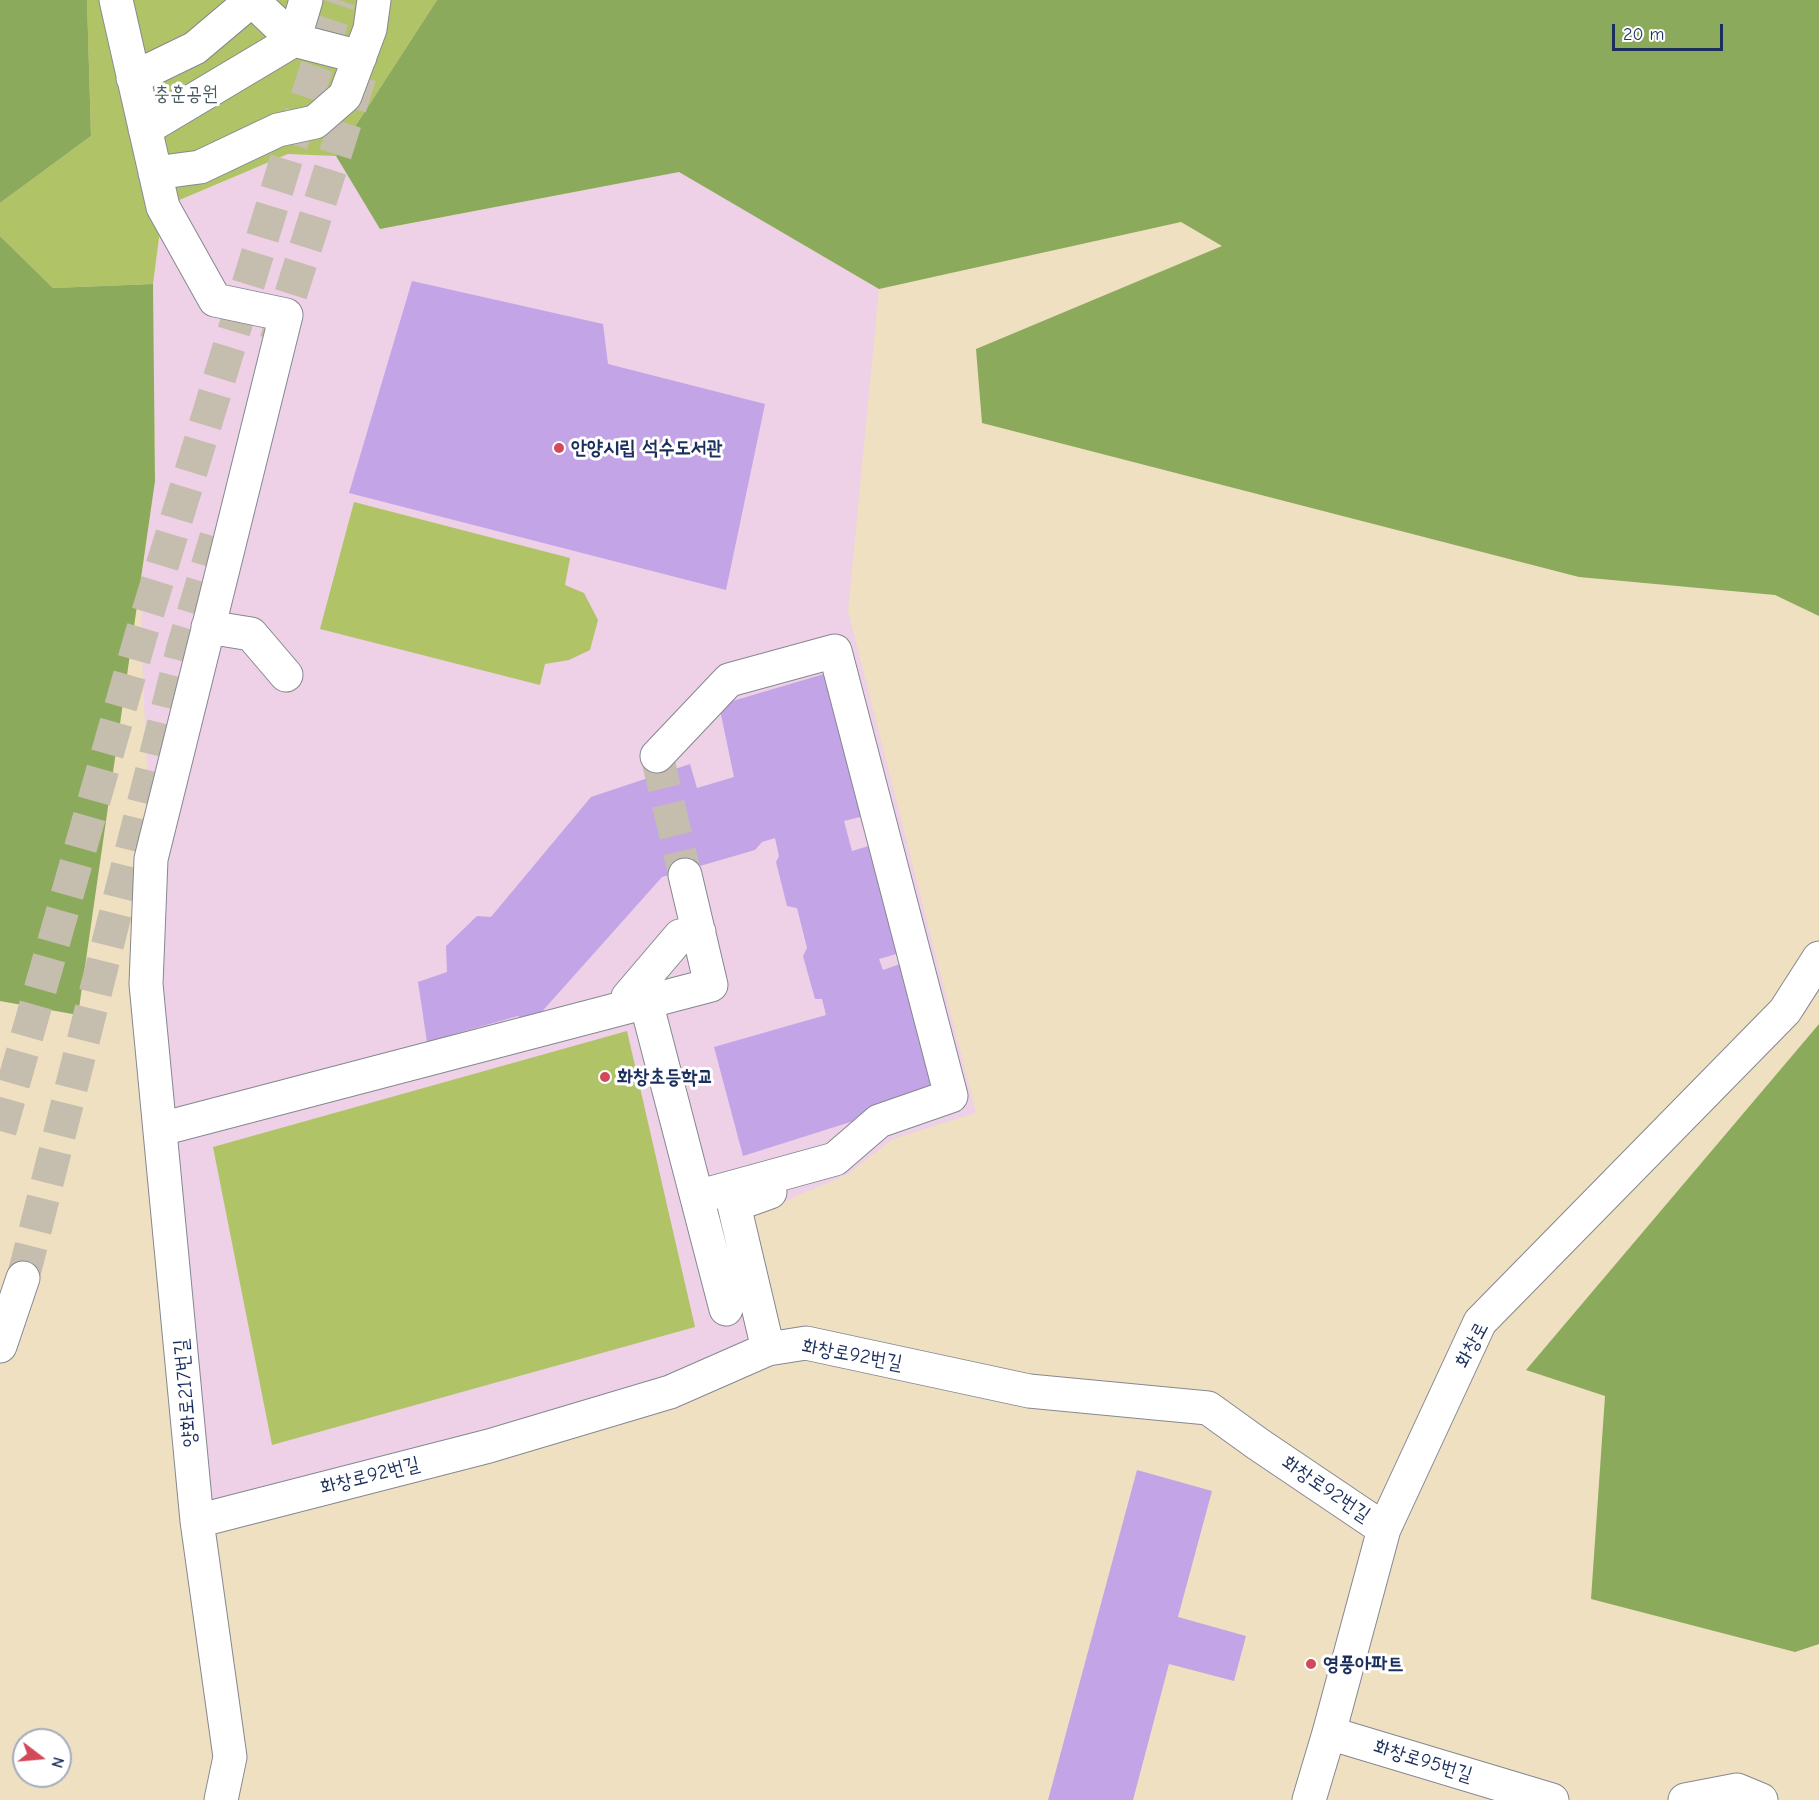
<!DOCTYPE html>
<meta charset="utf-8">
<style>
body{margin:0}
#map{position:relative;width:1819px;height:1800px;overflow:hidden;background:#efe0c1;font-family:"Comic Neue",sans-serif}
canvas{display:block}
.north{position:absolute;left:12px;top:1728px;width:60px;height:60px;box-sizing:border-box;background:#fff;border:2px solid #a4acbf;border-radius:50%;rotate:106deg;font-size:16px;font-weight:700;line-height:24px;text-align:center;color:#1b2f5e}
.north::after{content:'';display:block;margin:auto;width:21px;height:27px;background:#d1495b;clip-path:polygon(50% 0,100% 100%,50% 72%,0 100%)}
.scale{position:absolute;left:1612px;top:24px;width:111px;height:27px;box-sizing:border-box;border:3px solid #1b2f5e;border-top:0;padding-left:8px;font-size:18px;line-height:21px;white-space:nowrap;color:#1b2f5e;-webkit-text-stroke:4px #fff;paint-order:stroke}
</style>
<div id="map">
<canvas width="1819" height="1800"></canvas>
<div class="north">N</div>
<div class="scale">20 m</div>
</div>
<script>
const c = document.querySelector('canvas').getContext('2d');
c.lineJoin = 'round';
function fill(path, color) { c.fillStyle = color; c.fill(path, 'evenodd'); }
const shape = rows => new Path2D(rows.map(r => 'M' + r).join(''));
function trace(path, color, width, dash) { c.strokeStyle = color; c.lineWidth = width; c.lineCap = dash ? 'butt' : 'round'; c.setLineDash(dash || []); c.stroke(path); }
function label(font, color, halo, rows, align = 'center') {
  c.font = font + ' "Comic Neue","Poor Story",sans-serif'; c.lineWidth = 6; c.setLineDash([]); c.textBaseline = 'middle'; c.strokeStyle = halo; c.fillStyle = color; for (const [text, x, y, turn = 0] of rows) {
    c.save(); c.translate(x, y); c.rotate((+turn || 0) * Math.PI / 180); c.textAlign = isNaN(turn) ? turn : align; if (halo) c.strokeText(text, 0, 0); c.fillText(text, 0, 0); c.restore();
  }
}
fill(shape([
 [288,154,336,156,381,229,679,172,879,289,848,611,976,1113,893,1139,848,1174,751,1216,775,1328,671,1384,197,1521,151,859,141,635,142,575,155,481,153,284,163,207]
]), '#eed0e7');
fill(shape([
 [87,0,437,0,336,156,288,154,163,207,153,284,53,288,0,236,0,203,91,136],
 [354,502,570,558,565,585,584,593,598,620,590,650,569,660,545,664,540,685,320,629],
 [627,1031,695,1327,272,1445,213,1147]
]), '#b0c467');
fill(shape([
 [0,0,87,0,91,136,0,203],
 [437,0,1819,0,1819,616,1775,595,1579,577,982,423,976,349,1222,246,1181,222,879,289,679,172,380,229,336,156],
 [0,236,53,288,153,284,155,481,78,1015,0,1001],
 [1819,1024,1819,1644,1795,1652,1591,1599,1605,1396,1526,1370]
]), '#8caa5c');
fill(shape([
 [412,281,603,324,608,364,765,404,726,590,349,493],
 [824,674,864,816,844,821,852,851,872,845,903,952,879,959,883,970,906,962,942,1093,743,1156,714,1047,826,1015,822,999,815,999,803,956,807,948,797,908,787,906,776,862,779,856,775,838,762,842,755,850,662,877,530,1025,518,1016,427,1042,418,982,447,972,446,946,477,916,491,917,591,797,690,764,697,788,734,777,719,705],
 [1137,1470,1212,1491,1178,1617,1246,1636,1234,1681,1169,1664,1133,1800,1048,1800]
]), '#c3a4e6');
trace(shape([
 [276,341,360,76],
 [657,756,685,875],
 [0,1131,141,635,288,154,339,0],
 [23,1278,183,647,216,537]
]), '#c5bdad', 33, [33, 16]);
const minor = shape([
 [116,0,163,207,215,300,286,315,151,859,146,984,197,1521,230,1757,221,1800],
 [252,0,294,40,360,57],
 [133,78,195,48,252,0],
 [145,129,294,40,306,0],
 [155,173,200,167,278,130,315,122,345,96,370,29,374,0],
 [208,627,251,634,286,675],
 [657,756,729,680,835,651,951,1096,879,1121,835,1159,697,1197],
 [646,1002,726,1309],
 [630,1006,628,997,680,936,699,932],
 [161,1129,711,985,685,875],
 [0,1346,23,1278],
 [768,1349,734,1205,770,1192],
 [197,1521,489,1446,670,1392,768,1349,806,1343,1029,1391,1208,1408,1258,1444,1384,1529],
 [1329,1733,1552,1800],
 [1309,1800,1329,1733,1384,1529,1480,1322,1785,1011,1819,958],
 [1685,1800,1737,1790,1761,1800]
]);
trace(minor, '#858890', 35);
trace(minor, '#fff', 33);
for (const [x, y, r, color] of [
 [559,448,6,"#d1495b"],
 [605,1077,6,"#d1495b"],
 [1311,1664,6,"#d1495b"]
]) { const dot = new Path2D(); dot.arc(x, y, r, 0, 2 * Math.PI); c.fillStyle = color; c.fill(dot); trace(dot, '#fff', 2); }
label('20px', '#485c61', '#fff', [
 ["충훈공원",186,94]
]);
label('bold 20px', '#1b2f5e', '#fff', [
 ["안양시립 석수도서관",571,448],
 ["화창초등학교",617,1077],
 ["영풍아파트",1323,1664]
], 'left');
label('20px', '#1b2f5e', '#fff', [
 ["화창로",1472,1345,-62],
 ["화창로92번길",852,1355,10],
 ["양화로217번길",186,1393,-95],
 ["화창로92번길",370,1476,-14],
 ["화창로92번길",1326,1489,34],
 ["화창로95번길",1423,1761,17]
]);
</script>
